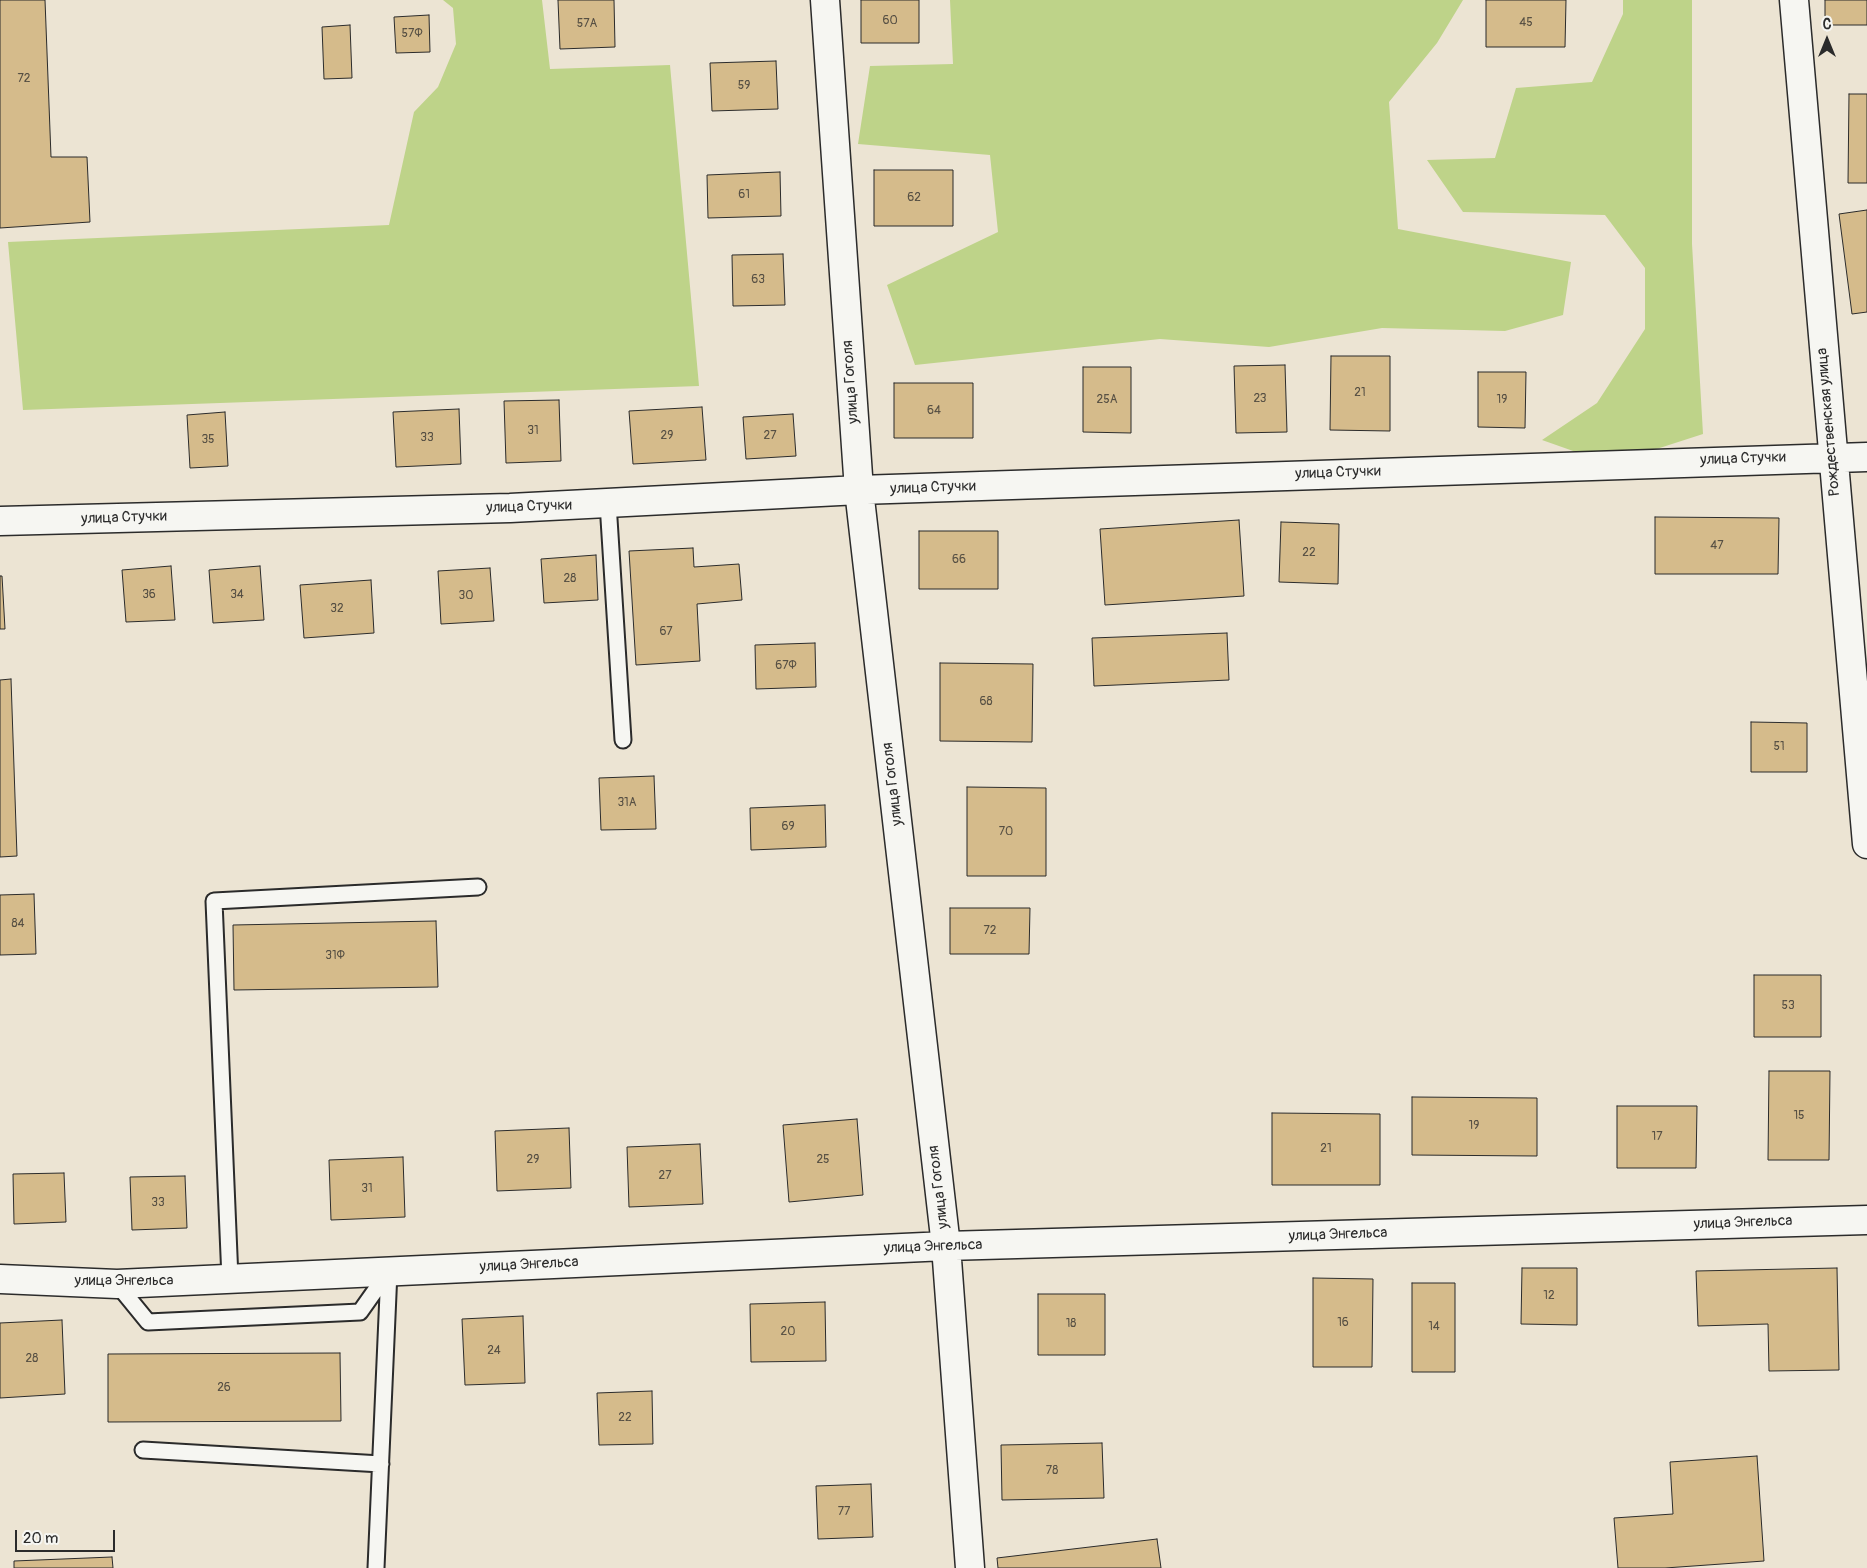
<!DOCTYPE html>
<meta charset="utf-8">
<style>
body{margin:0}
#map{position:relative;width:1867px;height:1568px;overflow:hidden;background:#ece4d3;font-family:Pangolin,sans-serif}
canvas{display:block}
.north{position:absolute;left:1802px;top:15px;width:50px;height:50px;-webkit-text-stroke:4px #f6f6f2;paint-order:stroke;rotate:0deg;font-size:14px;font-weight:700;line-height:20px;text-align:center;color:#2b2b2b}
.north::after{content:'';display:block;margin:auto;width:18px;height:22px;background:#2b2b2b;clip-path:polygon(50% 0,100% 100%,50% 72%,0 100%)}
.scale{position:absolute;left:15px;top:1530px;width:100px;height:22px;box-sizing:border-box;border:2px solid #2b2b2b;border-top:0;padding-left:6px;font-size:15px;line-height:18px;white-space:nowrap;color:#2b2b2b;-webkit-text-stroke:4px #f6f6f2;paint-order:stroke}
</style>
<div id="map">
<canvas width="1867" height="1568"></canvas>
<div class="north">С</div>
<div class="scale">20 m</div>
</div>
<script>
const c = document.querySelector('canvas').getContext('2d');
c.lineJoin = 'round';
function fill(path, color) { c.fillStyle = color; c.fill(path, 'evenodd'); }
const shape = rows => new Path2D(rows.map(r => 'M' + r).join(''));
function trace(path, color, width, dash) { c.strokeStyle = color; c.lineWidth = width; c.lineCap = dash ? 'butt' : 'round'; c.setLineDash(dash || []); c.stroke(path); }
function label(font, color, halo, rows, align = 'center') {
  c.font = font + ' Pangolin,sans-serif'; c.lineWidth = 4.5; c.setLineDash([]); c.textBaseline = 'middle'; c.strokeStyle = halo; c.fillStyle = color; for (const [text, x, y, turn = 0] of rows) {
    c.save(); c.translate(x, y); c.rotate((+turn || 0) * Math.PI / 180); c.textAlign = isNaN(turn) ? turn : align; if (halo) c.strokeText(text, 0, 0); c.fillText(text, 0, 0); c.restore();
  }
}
fill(shape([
 [443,0,542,0,550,69,670,65,699,386,23,410,8,242,389,225,414,112,438,87,456,44,453,8],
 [950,0,1463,0,1437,43,1389,102,1398,229,1571,262,1563,315,1505,331,1382,328,1269,347,1160,339,915,365,887,285,998,232,990,155,858,144,870,66,953,64],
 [1623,0,1692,0,1692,244,1703,434,1610,464,1542,440,1597,403,1645,329,1645,268,1605,215,1463,212,1427,160,1495,158,1516,88,1592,82,1623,14]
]), '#bed389');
const building = shape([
 [0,0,45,0,51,157,87,157,90,222,0,228,0,0],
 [558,0,614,0,615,47,560,49,558,0],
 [861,0,919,0,919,43,861,43,861,0],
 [1486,0,1566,0,1565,47,1486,47,1486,0],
 [1825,0,1867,0,1867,25,1825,25,1825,0],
 [429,15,430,52,396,53,394,17,429,15],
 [350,25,352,78,324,79,322,27,350,25],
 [776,61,778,109,712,111,710,63,776,61],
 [1849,94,1867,94,1867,183,1848,183,1849,94],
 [874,170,953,170,953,226,874,226,874,170],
 [780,172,781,216,708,218,707,175,780,172],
 [1867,210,1867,312,1852,314,1839,214,1867,210],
 [783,254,785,305,733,306,732,255,783,254],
 [1331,356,1390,356,1390,431,1330,430,1331,356],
 [1285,365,1287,432,1236,433,1234,366,1285,365],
 [1083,367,1131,367,1131,433,1083,432,1083,367],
 [1478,372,1526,372,1525,428,1478,427,1478,372],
 [894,383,973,383,973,438,894,438,894,383],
 [559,400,561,461,506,463,504,401,559,400],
 [702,407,706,460,633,464,629,411,702,407],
 [459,409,461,464,396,467,393,412,459,409],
 [225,412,228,466,190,468,187,415,225,412],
 [793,414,796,456,746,459,743,417,793,414],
 [1655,517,1779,518,1778,574,1655,574,1655,517],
 [1239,520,1244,596,1105,605,1100,529,1239,520],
 [1281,522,1339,524,1338,584,1279,582,1281,522],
 [919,531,998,531,998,589,919,589,919,531],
 [693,548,694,567,739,564,742,600,697,604,700,661,636,665,629,551,693,548],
 [596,555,598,600,544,603,541,559,596,555],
 [171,566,175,620,126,622,122,570,171,566],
 [260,566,264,620,213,623,209,570,260,566],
 [490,568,494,621,441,624,438,571,490,568],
 [0,576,2,576,5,629,0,629,0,576],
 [371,580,374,633,304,638,300,585,371,580],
 [1227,633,1229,680,1094,686,1092,638,1227,633],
 [815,643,816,687,756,689,755,645,815,643],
 [940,663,1033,664,1032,742,940,741,940,663],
 [11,679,17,856,0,857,0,680,11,679],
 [1751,722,1807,723,1807,772,1751,772,1751,722],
 [654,776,656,829,601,830,599,778,654,776],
 [967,787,1046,788,1046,876,967,876,967,787],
 [825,805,826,847,751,850,750,808,825,805],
 [34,894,36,954,0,955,0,895,34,894],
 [950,908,1030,908,1029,954,950,954,950,908],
 [436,921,438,987,234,990,233,925,436,921],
 [1754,975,1821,975,1821,1037,1754,1037,1754,975],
 [1769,1071,1830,1071,1829,1160,1768,1160,1769,1071],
 [1412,1097,1537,1098,1537,1156,1412,1155,1412,1097],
 [1617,1106,1697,1106,1696,1168,1617,1168,1617,1106],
 [1272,1113,1380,1114,1380,1185,1272,1185,1272,1113],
 [857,1119,863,1195,789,1202,783,1125,857,1119],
 [569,1128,571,1188,497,1191,495,1131,569,1128],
 [700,1144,703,1204,629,1207,627,1147,700,1144],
 [403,1157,405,1217,331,1220,329,1160,403,1157],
 [64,1173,66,1222,14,1224,13,1174,64,1173],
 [185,1176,187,1228,132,1230,130,1177,185,1176],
 [1522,1268,1577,1268,1577,1325,1521,1324,1522,1268],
 [1837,1268,1839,1370,1769,1371,1768,1324,1698,1326,1696,1271,1837,1268],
 [1313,1278,1373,1279,1372,1367,1313,1367,1313,1278],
 [1412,1283,1455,1283,1455,1372,1412,1372,1412,1283],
 [1038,1294,1105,1294,1105,1355,1038,1355,1038,1294],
 [825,1302,826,1361,751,1362,750,1304,825,1302],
 [523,1316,525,1383,465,1385,462,1319,523,1316],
 [62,1320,65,1394,0,1398,0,1323,62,1320],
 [340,1353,341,1421,108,1422,108,1354,340,1353],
 [652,1391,653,1444,599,1445,597,1393,652,1391],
 [1102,1443,1104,1498,1002,1500,1001,1445,1102,1443],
 [1757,1456,1764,1561,1665,1568,1618,1568,1614,1518,1673,1514,1670,1462,1757,1456],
 [871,1484,873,1537,818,1539,816,1486,871,1484],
 [1157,1539,1161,1568,998,1568,997,1558,1157,1539],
 [112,1557,113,1568,14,1568,14,1561,112,1557]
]);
fill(building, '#d5bb8b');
trace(building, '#2b2b2b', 1);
const lane = shape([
 [608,503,623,740],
 [230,1279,214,901,478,887],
 [117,1284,148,1322,360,1312,389,1271,376,1568],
 [143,1450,381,1464]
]);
const street = shape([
 [825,0,859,490,946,1246,970,1568],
 [1794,0,1867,844],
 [0,521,510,508,859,490,1867,457],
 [0,1279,117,1284,946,1246,1867,1220]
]);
trace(lane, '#2b2b2b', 19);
trace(street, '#2b2b2b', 31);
trace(lane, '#f6f6f2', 15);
trace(street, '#f6f6f2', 28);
label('12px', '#564f43', null, [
 ["60",890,21],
 ["45",1526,23],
 ["57А",587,24],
 ["57Ф",412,34],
 ["72",24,79],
 ["59",744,86],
 ["61",744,195],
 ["62",914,198],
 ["63",758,280],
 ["21",1360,393],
 ["23",1260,399],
 ["25А",1107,400],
 ["19",1502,400],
 ["64",934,411],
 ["31",533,431],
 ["29",667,436],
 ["27",770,436],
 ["33",427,438],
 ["35",208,440],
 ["47",1717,546],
 ["22",1309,553],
 ["66",959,560],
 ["28",570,579],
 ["36",149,595],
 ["34",237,595],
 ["30",466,596],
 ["32",337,609],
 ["67",666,632],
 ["67Ф",786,666],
 ["68",986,702],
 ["51",1779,747],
 ["31А",627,803],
 ["69",788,827],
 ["70",1006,832],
 ["84",18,924],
 ["72",990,931],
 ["31Ф",335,956],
 ["53",1788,1006],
 ["15",1799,1116],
 ["19",1474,1126],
 ["17",1657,1137],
 ["21",1326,1149],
 ["29",533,1160],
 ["25",823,1160],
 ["27",665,1176],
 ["31",367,1189],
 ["33",158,1203],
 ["12",1549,1296],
 ["16",1343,1323],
 ["18",1071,1324],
 ["14",1434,1327],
 ["20",788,1332],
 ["24",494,1351],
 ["28",32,1359],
 ["26",224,1388],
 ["22",625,1418],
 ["78",1052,1471],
 ["77",844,1512]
]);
label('15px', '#2b2b2b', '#f6f6f2', [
 ["улица Гоголя",851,382,-94],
 ["Рождественская улица",1829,422,-95],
 ["улица Стучки",1743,459,-2],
 ["улица Стучки",1338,473,-2],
 ["улица Стучки",933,488,-2],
 ["улица Стучки",529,507,-2],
 ["улица Стучки",124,518,-2],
 ["улица Гоголя",893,784,-97],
 ["улица Гоголя",939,1187,-97],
 ["улица Энгельса",1743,1223,-2],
 ["улица Энгельса",1338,1235,-2],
 ["улица Энгельса",933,1247,-2],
 ["улица Энгельса",529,1265,-3],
 ["улица Энгельса",124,1281]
]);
</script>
